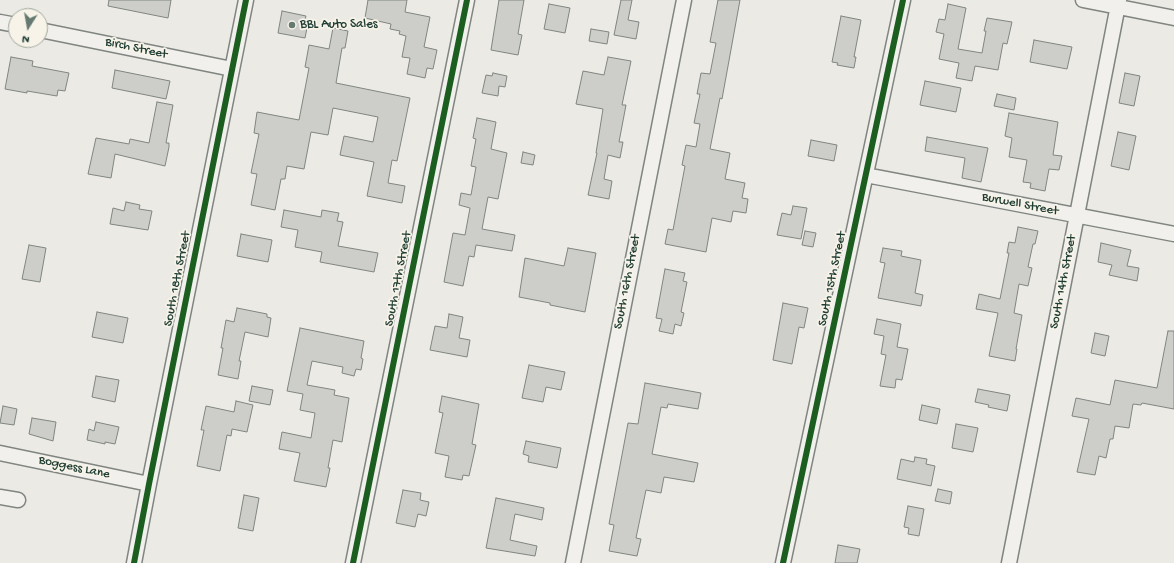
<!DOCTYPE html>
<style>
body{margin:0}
#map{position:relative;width:1174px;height:563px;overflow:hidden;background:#ebeae4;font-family:"Gochi Hand",sans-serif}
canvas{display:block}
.north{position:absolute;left:8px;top:8px;width:40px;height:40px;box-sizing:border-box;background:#f7f3e8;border:1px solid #a1aaa0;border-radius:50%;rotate:191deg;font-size:11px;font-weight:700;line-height:16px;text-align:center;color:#1f3d34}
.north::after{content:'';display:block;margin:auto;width:14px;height:18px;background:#667a72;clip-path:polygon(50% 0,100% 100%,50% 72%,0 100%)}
</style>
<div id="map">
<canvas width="1174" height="563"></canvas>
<div class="north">N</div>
</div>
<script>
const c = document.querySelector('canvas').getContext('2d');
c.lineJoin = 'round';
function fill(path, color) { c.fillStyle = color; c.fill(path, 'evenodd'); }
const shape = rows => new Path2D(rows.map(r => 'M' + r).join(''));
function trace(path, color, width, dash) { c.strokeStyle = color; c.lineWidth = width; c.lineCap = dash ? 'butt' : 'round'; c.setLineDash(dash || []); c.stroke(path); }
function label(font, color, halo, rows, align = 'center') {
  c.font = font + ' "Gochi Hand",sans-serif'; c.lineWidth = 3.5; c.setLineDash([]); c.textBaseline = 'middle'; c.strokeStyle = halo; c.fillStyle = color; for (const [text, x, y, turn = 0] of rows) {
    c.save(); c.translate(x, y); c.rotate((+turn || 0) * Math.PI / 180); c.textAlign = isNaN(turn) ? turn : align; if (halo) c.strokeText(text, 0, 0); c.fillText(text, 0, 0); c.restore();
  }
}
const building = shape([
 [109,0,171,0,168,18,108,6,109,0],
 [368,0,407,0,405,12,430,17,424,47,437,50,433,69,427,68,425,78,407,74,410,58,402,57,406,36,399,34,400,31,390,29,391,24,365,18,368,0],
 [499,0,524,0,518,34,522,35,518,55,491,50,499,0],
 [621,0,632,0,628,20,639,22,636,39,614,35,621,0],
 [718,0,740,0,722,99,720,98,710,149,730,153,725,179,745,183,742,198,748,199,746,213,733,211,731,222,712,218,706,252,665,244,668,229,673,230,685,166,682,165,686,145,696,147,700,124,694,123,700,94,697,94,701,73,710,74,716,43,710,42,718,0],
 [549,4,570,8,565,33,544,29,549,4],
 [948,4,966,8,958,49,982,53,986,31,984,31,987,18,1012,22,1007,44,1003,43,998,70,975,66,972,81,956,78,959,63,939,59,944,34,936,32,939,19,945,20,948,4],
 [282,11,306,16,304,23,308,23,305,38,278,33,282,11],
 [841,16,861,20,854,57,856,57,854,68,837,65,838,63,832,62,841,16],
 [333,28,348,31,345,48,342,48,336,83,410,98,397,161,392,160,388,183,405,186,402,203,367,196,374,162,340,155,344,136,373,142,378,117,333,108,328,135,311,132,304,169,287,166,285,179,281,179,275,210,251,205,257,174,251,173,259,134,254,133,257,112,299,120,309,68,305,67,309,45,329,49,333,28],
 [591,29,609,32,607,44,589,41,591,29],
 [1034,40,1072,47,1067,69,1030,62,1034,40],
 [11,57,33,61,32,66,69,73,65,91,58,90,57,96,27,91,27,93,5,89,11,57],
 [608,57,631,61,622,105,626,105,619,142,623,142,620,158,608,155,604,179,612,181,609,199,588,195,597,153,596,153,603,109,576,104,583,71,604,75,608,57],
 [115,70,170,81,166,99,112,88,115,70],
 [493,73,507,76,505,87,499,86,498,96,482,93,486,75,492,76,493,73],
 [1125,73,1140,76,1134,106,1119,103,1125,73],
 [925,81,961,88,956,112,920,105,925,81],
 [997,94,1016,98,1014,110,994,106,997,94],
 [157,102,173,105,166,143,169,143,169,147,165,166,115,154,111,178,88,174,96,138,129,144,130,139,149,143,157,102],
 [1009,113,1058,122,1053,155,1062,156,1059,170,1049,169,1045,191,1030,188,1031,183,1023,182,1027,160,1009,157,1012,138,1005,136,1009,113],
 [477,118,496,122,491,149,507,153,498,199,488,197,482,229,515,235,512,251,476,245,474,257,469,256,463,286,444,282,453,233,465,235,470,208,459,205,461,193,471,195,476,167,471,166,476,139,473,138,477,118],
 [1118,132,1136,136,1129,170,1111,166,1118,132],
 [927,137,988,148,981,182,962,178,965,158,925,151,927,137],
 [811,140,837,145,834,161,808,156,811,140],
 [523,152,535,155,533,165,521,163,523,152],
 [126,202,140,205,139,209,152,211,148,230,110,224,113,208,124,211,126,202],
 [793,206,807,208,801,239,777,235,782,213,791,215,793,206],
 [284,210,321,217,322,210,339,213,337,221,343,222,338,246,378,253,374,272,320,262,322,252,295,247,298,230,281,227,284,210],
 [1018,227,1038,231,1035,244,1033,244,1028,267,1032,268,1028,286,1019,284,1014,313,1022,315,1016,349,1017,349,1015,361,989,356,998,313,976,309,979,294,1000,299,1009,253,1007,253,1009,242,1015,243,1018,227],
 [805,231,816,233,813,247,802,245,805,231],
 [241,234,272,240,268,262,237,256,241,234],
 [1101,243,1131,250,1127,266,1139,268,1137,281,1109,275,1112,265,1098,262,1101,243],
 [29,245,46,248,40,282,22,279,29,245],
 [568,248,596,253,585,312,550,305,550,303,519,297,525,258,564,266,568,248],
 [883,248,902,251,901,256,921,260,915,293,923,295,921,306,878,298,885,263,880,262,883,248],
 [665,269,685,273,683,281,687,282,681,312,684,313,681,326,675,324,673,334,659,331,662,319,656,318,665,269],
 [783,303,808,308,804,328,799,327,792,364,773,360,783,303],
 [237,308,267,314,267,317,271,318,268,337,245,332,239,361,241,361,238,379,218,375,223,348,221,348,226,320,234,322,237,308],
 [97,312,128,318,123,343,92,337,97,312],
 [449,314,463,317,459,338,470,340,467,357,430,350,435,326,447,328,449,314],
 [877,319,901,324,897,347,908,349,902,380,896,379,895,388,880,386,886,355,881,354,884,336,874,334,877,319],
 [300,328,364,341,361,358,363,359,361,370,356,369,354,376,342,373,343,367,312,361,307,385,335,390,334,395,349,398,342,442,333,440,328,468,330,468,326,487,294,481,300,453,279,449,282,432,311,438,315,413,300,410,303,394,287,391,300,328],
 [1168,331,1174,331,1174,409,1142,403,1141,405,1133,404,1129,428,1115,426,1113,439,1110,439,1106,458,1099,456,1095,475,1077,472,1089,419,1072,416,1076,398,1110,405,1115,380,1157,388,1168,331],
 [1095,333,1109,336,1105,356,1091,353,1095,333],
 [529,365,565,372,561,390,546,387,543,402,522,398,529,365],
 [96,376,119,380,115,402,92,397,96,376],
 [645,383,701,393,698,409,668,404,667,408,661,407,652,454,698,463,694,482,664,477,661,493,646,490,636,538,641,539,637,556,609,551,614,525,609,524,628,423,638,424,645,383],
 [252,386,273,390,270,405,249,401,252,386],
 [978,389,1010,395,1007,411,988,407,989,405,975,402,978,389],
 [442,396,479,404,472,444,476,445,469,476,463,475,462,480,445,477,449,456,435,453,443,413,439,412,442,396],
 [236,401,253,405,247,432,232,429,231,436,227,435,220,471,197,466,204,430,201,430,206,406,234,412,236,401],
 [922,405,940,409,937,424,919,420,922,405],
 [3,406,17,409,14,425,0,423,3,406],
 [32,418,56,422,53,441,29,434,32,418],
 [96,422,119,427,115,444,105,442,105,444,87,440,89,429,94,431,96,422],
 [956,424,978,428,973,452,952,448,956,424],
 [526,441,561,448,557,468,528,462,529,456,523,454,526,441],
 [915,457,927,459,926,464,935,466,931,486,897,479,901,459,914,462,915,457],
 [938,489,952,492,950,504,935,501,938,489],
 [403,490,421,493,420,500,429,502,426,516,418,514,415,527,396,523,403,490],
 [244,495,259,498,253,531,238,528,244,495],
 [496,498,544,508,542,520,515,514,510,540,537,546,535,556,486,548,496,498],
 [908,506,924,509,919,536,908,534,909,528,904,527,908,506],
 [838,545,860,549,857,563,835,563,838,545]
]);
fill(building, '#cdceca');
trace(building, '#808581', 1);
const minor = shape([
 [1083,0,1174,18],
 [0,22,16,25],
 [40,30,232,69],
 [866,175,1174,234],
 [0,453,149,484],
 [0,497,18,500],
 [134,563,149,484,246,0],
 [353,563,467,0],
 [573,563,684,0],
 [783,563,903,0],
 [1009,563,1119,0]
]);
trace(minor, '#808581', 17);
trace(minor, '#f1f0ec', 14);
trace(shape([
 [134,563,149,484,246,0],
 [353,563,467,0],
 [783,563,903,0]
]), '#1b5e20', 6);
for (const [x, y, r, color] of [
 [292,25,4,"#667a72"]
]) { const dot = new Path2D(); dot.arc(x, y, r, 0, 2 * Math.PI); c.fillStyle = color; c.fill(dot); trace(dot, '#f7f3e8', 1.5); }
label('13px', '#1f3d34', '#f7f3e8', [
 ["BBL Auto Sales",300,25]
], 'left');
label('13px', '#1f3d34', '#f7f3e8', [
 ["Birch Street",136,49,12],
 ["Burwell Street",1020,205,11],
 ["South 18th Street",178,279,-79],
 ["South 17th Street",399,279,-79],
 ["South 15th Street",833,279,-78],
 ["South 16th Street",628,282,-79],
 ["South 14th Street",1064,282,-79],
 ["Boggess Lane",74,468,12]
]);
</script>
